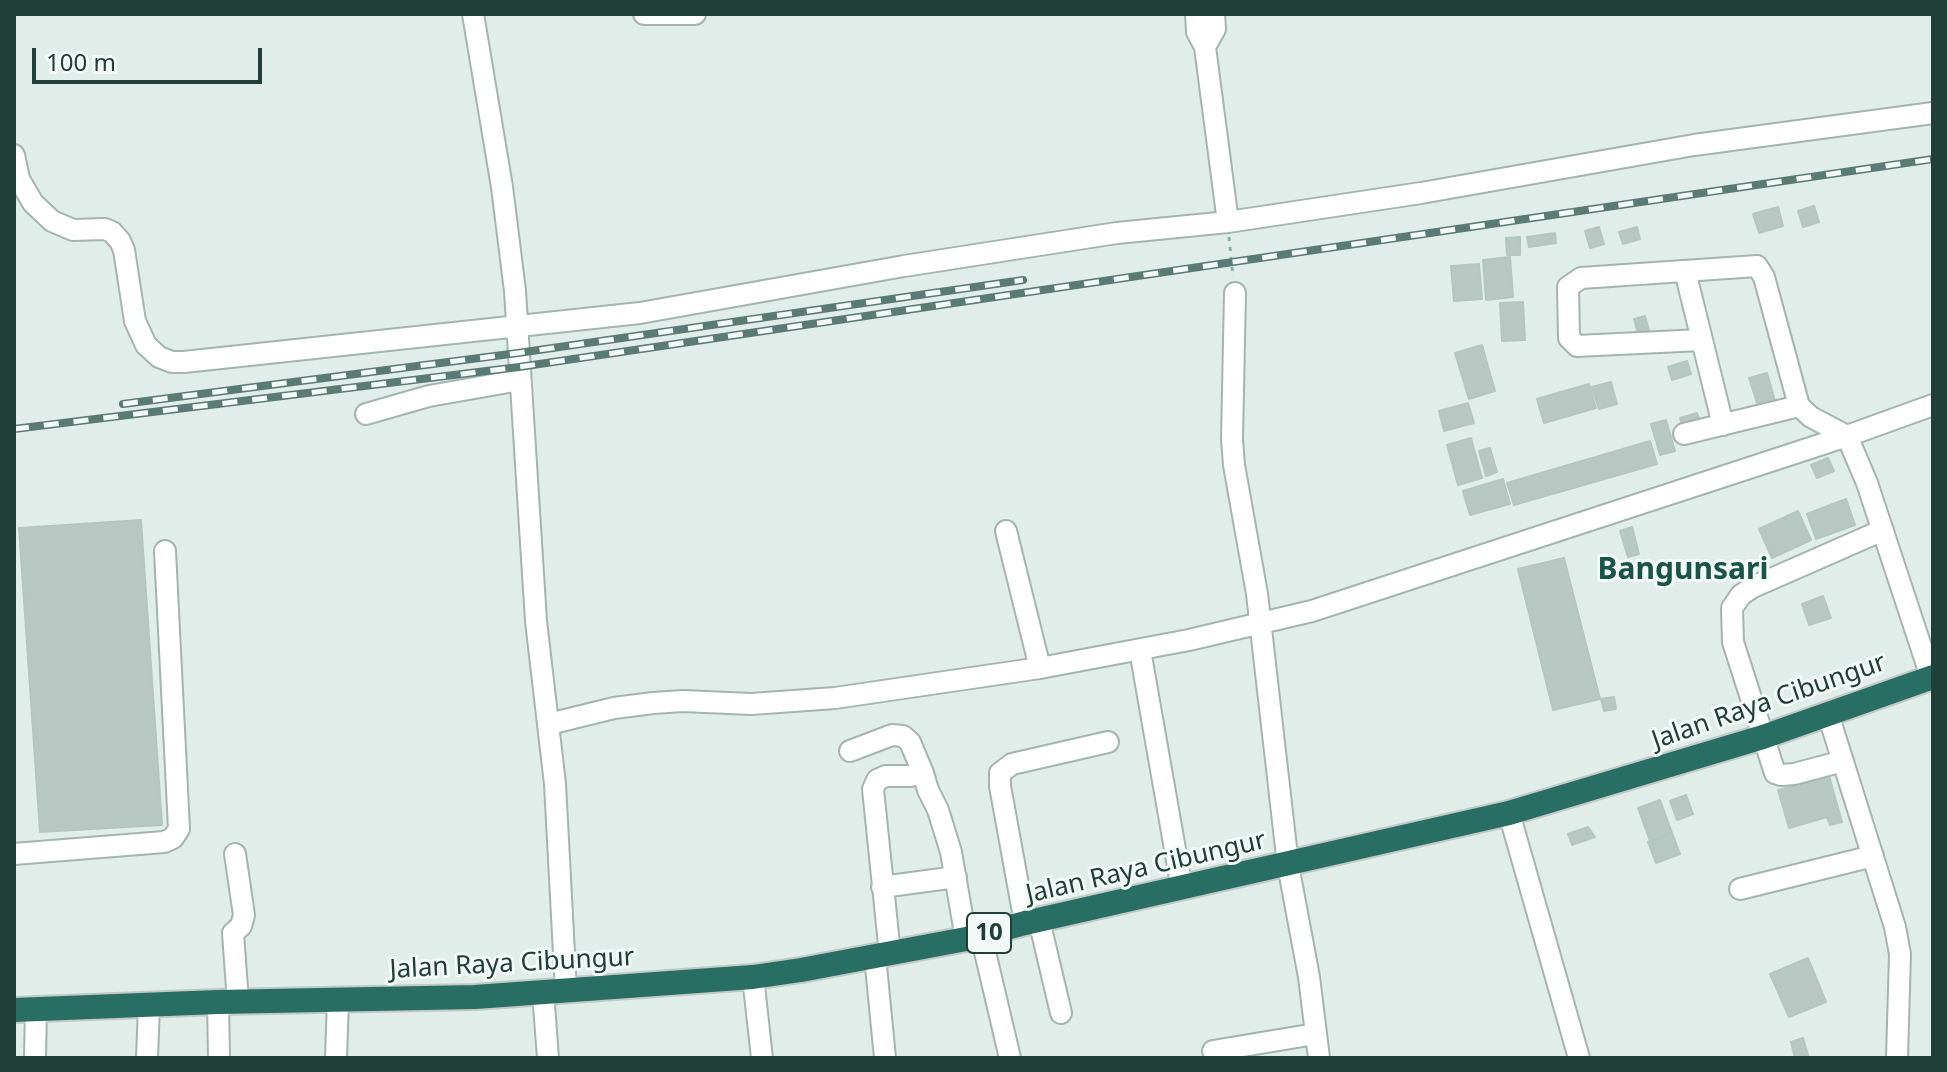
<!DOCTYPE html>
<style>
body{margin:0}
#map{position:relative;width:1947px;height:1072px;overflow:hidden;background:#e1ede8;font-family:"Noto Sans",sans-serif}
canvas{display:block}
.frame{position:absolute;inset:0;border:16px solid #203f38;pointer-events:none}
.scale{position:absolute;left:32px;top:48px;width:230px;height:36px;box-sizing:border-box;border:4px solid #203f38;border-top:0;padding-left:10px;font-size:24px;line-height:28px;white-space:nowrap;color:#203f38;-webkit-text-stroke:6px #f2f9f6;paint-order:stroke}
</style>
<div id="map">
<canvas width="1947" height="1072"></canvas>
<div class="frame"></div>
<div class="scale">100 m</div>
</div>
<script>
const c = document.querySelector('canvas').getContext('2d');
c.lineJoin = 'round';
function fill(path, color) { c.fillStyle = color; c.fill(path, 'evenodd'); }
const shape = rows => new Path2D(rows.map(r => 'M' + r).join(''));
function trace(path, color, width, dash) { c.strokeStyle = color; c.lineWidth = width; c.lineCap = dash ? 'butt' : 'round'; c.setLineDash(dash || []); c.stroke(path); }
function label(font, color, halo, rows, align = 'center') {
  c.font = font + ' "Noto Sans",sans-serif'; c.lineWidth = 6; c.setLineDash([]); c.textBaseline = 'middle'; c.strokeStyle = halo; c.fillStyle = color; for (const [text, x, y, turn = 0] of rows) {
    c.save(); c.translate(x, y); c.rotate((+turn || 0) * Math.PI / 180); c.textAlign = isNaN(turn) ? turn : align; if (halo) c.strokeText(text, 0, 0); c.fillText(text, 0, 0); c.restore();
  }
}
const building = shape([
 [1814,206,1819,222,1803,227,1798,211,1814,206],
 [1778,207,1783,226,1759,233,1753,214,1778,207],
 [1599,227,1604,244,1590,248,1585,231,1599,227],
 [1637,227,1640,239,1623,244,1619,232,1637,227],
 [1555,233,1556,243,1529,247,1527,237,1555,233],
 [1520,237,1520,255,1507,255,1506,238,1520,237],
 [1510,257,1513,297,1486,300,1483,260,1510,257],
 [1479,264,1482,299,1454,301,1451,266,1479,264],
 [1523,302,1525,340,1502,341,1500,303,1523,302],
 [1645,316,1649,330,1638,333,1634,319,1645,316],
 [1482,345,1495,391,1469,399,1455,353,1482,345],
 [1687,361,1691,374,1672,380,1668,367,1687,361],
 [1767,373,1775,401,1758,406,1749,378,1767,373],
 [1611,382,1617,404,1599,409,1592,387,1611,382],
 [1589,384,1596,408,1544,423,1537,399,1589,384],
 [1468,403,1474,423,1444,431,1439,411,1468,403],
 [1697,413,1701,424,1683,429,1680,418,1697,413],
 [1666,420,1675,451,1660,455,1651,424,1666,420],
 [1471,438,1482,478,1458,485,1447,445,1471,438],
 [1650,441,1657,464,1514,505,1507,483,1650,441],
 [1490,448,1497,472,1486,476,1479,451,1490,448],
 [1828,458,1834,471,1817,478,1811,465,1828,458],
 [1503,479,1510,504,1470,515,1463,491,1503,479],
 [1846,499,1855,525,1816,539,1807,514,1846,499],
 [1798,511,1811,540,1772,558,1759,529,1798,511],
 [141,520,162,825,40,832,19,528,141,520],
 [1632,527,1639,554,1628,557,1620,531,1632,527],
 [1564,558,1600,699,1553,710,1518,569,1564,558],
 [1823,596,1831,618,1809,625,1802,604,1823,596],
 [1614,697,1616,709,1604,711,1601,699,1614,697],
 [1829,776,1842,822,1830,825,1827,817,1789,828,1778,790,1829,776],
 [1686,795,1693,814,1677,820,1670,801,1686,795],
 [1660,800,1672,833,1650,841,1638,808,1660,800],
 [1588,827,1595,837,1572,845,1568,834,1588,827],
 [1672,833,1680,854,1656,863,1648,842,1672,833],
 [1808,958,1826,1002,1789,1017,1770,974,1808,958],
 [1803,1038,1809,1058,1795,1058,1791,1042,1803,1038]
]);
fill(building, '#b6c8c1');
trace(building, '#b3c7bf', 2);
const minor = shape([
 [473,14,502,187,515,291,536,621,555,784,566,991],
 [644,14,695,14],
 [1196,14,1197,32,1205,47,1228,222],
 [1205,47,1215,29,1214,14],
 [14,155,19,179,33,203,52,221,73,230,105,229,112,232,120,241,124,250,135,321,146,345,159,357,172,362,184,362,640,313,904,266,1117,233,1228,222,1421,193,1694,145,1933,113],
 [1685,271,1723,425],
 [1235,293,1232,439,1234,465,1257,594,1288,865,1309,977,1319,1058],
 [1701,340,1577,346,1569,338,1568,287,1581,278,1757,266,1764,277,1799,406,1811,417,1847,436],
 [366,414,429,396,520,380],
 [1684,434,1799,406],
 [1006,531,1040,668],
 [1140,650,1182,889],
 [1931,677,1867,483,1847,436,1933,405],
 [1828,714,1895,927,1900,954,1897,1058],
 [549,724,614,708,653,703,683,701,751,704,835,698,1040,668,1189,640,1312,611,1847,436],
 [850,751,892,735,903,736,910,742,923,773],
 [1843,761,1794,774,1781,775,1775,773,1733,642,1732,608,1741,595,1753,587,1883,530],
 [1509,813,1579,1058],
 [14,854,164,842,173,838,179,829,165,551],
 [235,854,244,915,241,926,233,933,238,1002],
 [882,887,956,877],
 [1740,889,1873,856],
 [1039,920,1061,1013],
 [1025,923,1000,786,1000,773,1012,764,1108,742],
 [981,935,1010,1058],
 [890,954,873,789,877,780,886,776,910,776,923,773,928,790,938,810,951,852,966,939],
 [875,956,885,1058],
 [753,977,762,1058],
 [543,992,548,1058],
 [218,1002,219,1058],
 [1213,1051,1315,1034],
 [35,1058,36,1009],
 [147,1058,149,1006],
 [336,1058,338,1000]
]);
const highway = shape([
 [14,1010,218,1002,475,997,753,977,801,970,966,939,1025,923,1509,813,1763,737,1933,677]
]);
trace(minor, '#a3b5b0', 24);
trace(highway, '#c1c9c7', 28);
trace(shape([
 [1229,237,1233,277]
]), '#7fb3a4', 3, [4, 6]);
trace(minor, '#fff', 20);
trace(highway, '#296e62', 24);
const rail = shape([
 [123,404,518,353,1023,280],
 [14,429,519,367,1933,159]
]);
trace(rail, '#5a7b73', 8);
trace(rail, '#f2f9f6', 5, [15]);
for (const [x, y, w] of [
 [989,933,44]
]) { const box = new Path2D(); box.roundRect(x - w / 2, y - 20, w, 40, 6); c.fillStyle = '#f2f9f6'; c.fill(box); trace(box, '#203f38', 2); }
label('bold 24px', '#203f38', null, [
 ["10",989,933]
]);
label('26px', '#203f38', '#f2f9f6', [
 ["Jalan Raya Cibungur",1769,702,-19],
 ["Jalan Raya Cibungur",1146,868,-13],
 ["Jalan Raya Cibungur",512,964,-3]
]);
label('bold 30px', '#1a5347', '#f2f9f6', [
 ["Bangunsari",1683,570]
]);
</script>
